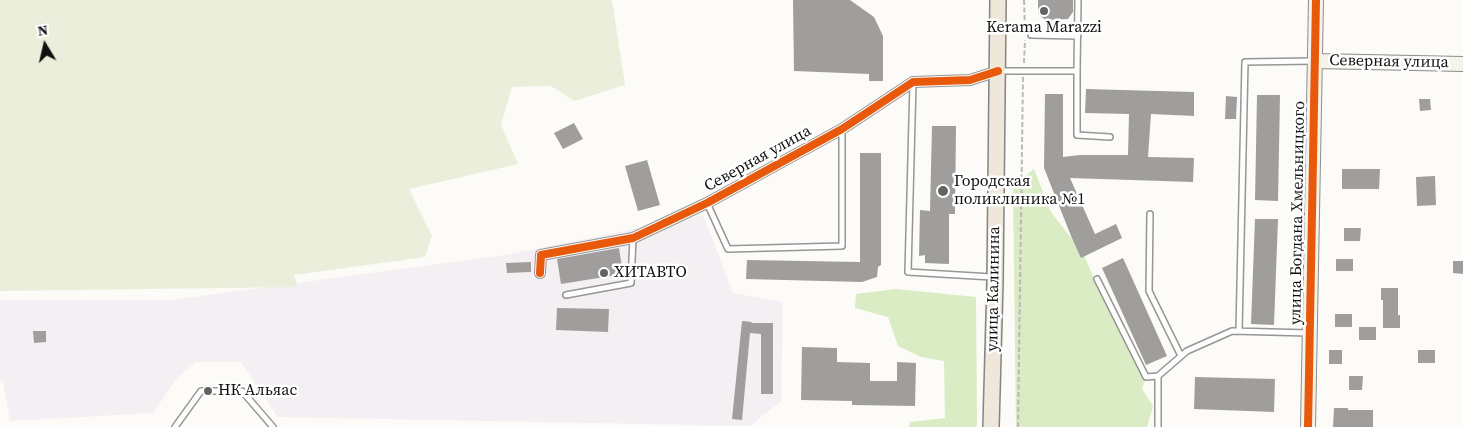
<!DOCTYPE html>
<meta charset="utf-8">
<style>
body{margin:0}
#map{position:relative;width:1463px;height:427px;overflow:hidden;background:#fcfbf7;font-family:"Source Serif 4",serif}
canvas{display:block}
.north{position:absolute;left:20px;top:20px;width:50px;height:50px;-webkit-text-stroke:4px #fff;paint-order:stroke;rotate:351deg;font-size:14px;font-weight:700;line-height:20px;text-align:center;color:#111}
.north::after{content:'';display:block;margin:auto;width:18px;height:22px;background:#111;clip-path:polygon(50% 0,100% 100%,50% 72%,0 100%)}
</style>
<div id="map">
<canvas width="1463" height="427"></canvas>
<div class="north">N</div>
</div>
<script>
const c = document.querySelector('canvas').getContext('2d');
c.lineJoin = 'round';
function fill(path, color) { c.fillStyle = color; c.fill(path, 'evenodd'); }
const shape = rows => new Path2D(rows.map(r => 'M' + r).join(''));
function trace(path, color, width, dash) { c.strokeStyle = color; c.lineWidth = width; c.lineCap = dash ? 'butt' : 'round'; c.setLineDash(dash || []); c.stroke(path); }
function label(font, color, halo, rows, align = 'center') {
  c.font = font + ' "Source Serif 4",serif'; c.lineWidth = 5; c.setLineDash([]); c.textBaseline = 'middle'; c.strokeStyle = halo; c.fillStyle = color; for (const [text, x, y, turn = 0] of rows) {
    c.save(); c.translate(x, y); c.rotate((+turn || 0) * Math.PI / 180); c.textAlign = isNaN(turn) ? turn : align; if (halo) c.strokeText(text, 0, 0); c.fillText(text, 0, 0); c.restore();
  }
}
fill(shape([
 [703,215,733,293,783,302,781,401,750,426,278,417,241,362,196,362,177,378,153,413,10,421,3,381,0,381,0,300,171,300,505,255]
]), '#f4eff3');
fill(shape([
 [1034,169,1051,212,1084,255,1092,274,1146,377,1142,389,1153,406,1147,427,1016,427,1013,185],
 [896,289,976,297,977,425,975,427,909,427,910,422,945,418,944,361,921,357,898,346,888,317,855,308,856,294]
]), '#d9ecc3');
fill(shape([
 [0,0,612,0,625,85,574,101,551,86,512,87,501,125,518,164,409,189,432,236,425,257,294,275,298,287,0,291]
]), '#eaeeda');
fill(shape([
 [793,0,850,0,874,17,883,36,883,81,869,81,869,74,794,71],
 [1038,0,1073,0,1073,12,1068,19,1045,20,1038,13],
 [1086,89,1194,92,1194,116,1151,114,1148,157,1194,158,1193,182,1070,178,1095,234,1116,224,1122,238,1081,258,1071,236,1044,168,1045,94,1063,94,1063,157,1080,155,1128,155,1129,114,1085,113],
 [1257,95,1280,95,1278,201,1255,200],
 [1226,96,1237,97,1236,119,1225,119],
 [1419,99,1430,99,1431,110,1420,111],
 [574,123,583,139,563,149,554,133],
 [932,126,956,126,955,214,949,214,949,264,925,263,925,255,919,256,920,210,930,211],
 [860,153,881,153,881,265,878,267,877,277,862,282,746,279,747,260,860,262],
 [647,160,660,205,638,211,625,166],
 [1342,169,1380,169,1379,189,1342,189],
 [1435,176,1436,205,1417,206,1416,177],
 [1255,219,1278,219,1274,325,1251,324],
 [1344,228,1361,228,1360,241,1344,241],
 [619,248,623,274,561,284,557,259],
 [1123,258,1167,356,1146,365,1102,268],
 [1336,259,1353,259,1353,271,1336,271],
 [1453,261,1463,261,1463,274,1453,273],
 [531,262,531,272,507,273,506,263],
 [1381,288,1398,288,1398,315,1400,315,1400,328,1383,328,1383,300,1381,300],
 [557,308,609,309,608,332,556,330],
 [1335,314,1352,314,1352,327,1335,327],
 [742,321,752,322,751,323,773,323,773,394,761,394,761,334,750,333,742,420,732,419],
 [1359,327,1376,327,1376,340,1359,340],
 [33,331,46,331,46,342,34,343],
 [802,347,837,348,837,362,870,363,870,381,897,381,897,362,916,363,915,406,852,405,852,401,801,400],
 [1329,350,1342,350,1342,364,1329,364],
 [1418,350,1435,350,1435,363,1418,363],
 [1349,376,1363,376,1362,390,1349,390],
 [1195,377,1275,379,1274,412,1194,409],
 [1334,408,1348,408,1348,410,1373,410,1373,427,1333,427]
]), '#a09e9c');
const lane = shape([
 [1031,35,1078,36],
 [999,71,1077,71,1077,135,1110,137],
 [1077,71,1078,0],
 [913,82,908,272,992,277],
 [707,203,728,249,842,246,842,129],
 [1150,214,1149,291,1181,356],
 [1097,279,1146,377,1158,376,1158,427],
 [566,295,631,283,633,238],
 [1239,331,1245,62,1314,61],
 [1158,376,1187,351,1232,331,1309,333],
 [175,427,201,391,242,391,273,427]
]);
const street = shape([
 [540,273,541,255,633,238,707,203,842,129,913,82,970,80,998,71]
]);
const secondary = shape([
 [1315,61,1463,64],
 [1308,427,1316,0]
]);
const primary = shape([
 [991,427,995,282,998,0]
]);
trace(lane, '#979695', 8);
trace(street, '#979695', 12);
trace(secondary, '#8d8d8b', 16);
trace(primary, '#848482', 18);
trace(shape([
 [1024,0,1025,30],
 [1024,63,1025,40],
 [1018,427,1023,77]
]), '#b9b9b8', 2, [5, 2.5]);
trace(lane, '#fffefe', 5);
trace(street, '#fffefe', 10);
trace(secondary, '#f6f3eb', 14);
trace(primary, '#eee7da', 15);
trace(shape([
 [540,273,541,255,633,238,707,203,842,129,913,82,970,80,998,71],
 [1308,427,1316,0]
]), '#e8590c', 8);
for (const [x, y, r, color] of [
 [1044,11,5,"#636362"],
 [943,191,6,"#636362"],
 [604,273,5,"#636362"],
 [208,391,5,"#636362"]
]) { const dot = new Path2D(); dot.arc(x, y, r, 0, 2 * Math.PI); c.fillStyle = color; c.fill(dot); trace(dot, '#fff', 2); }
label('16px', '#111', '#fff', [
 ["Kerama Marazzi",1044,28,"center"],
 ["Городская",954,182],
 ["поликлиника №1",954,200],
 ["ХИТАВТО",614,273],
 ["НК Альяас",218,391]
], 'left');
label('16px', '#111', '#fff', [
 ["Северная улица",1389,62,1],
 ["Северная улица",758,159,-29],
 ["улица Богдана Хмельницкого",1298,213,-89],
 ["улица Калинина",994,289,-89]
]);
</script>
